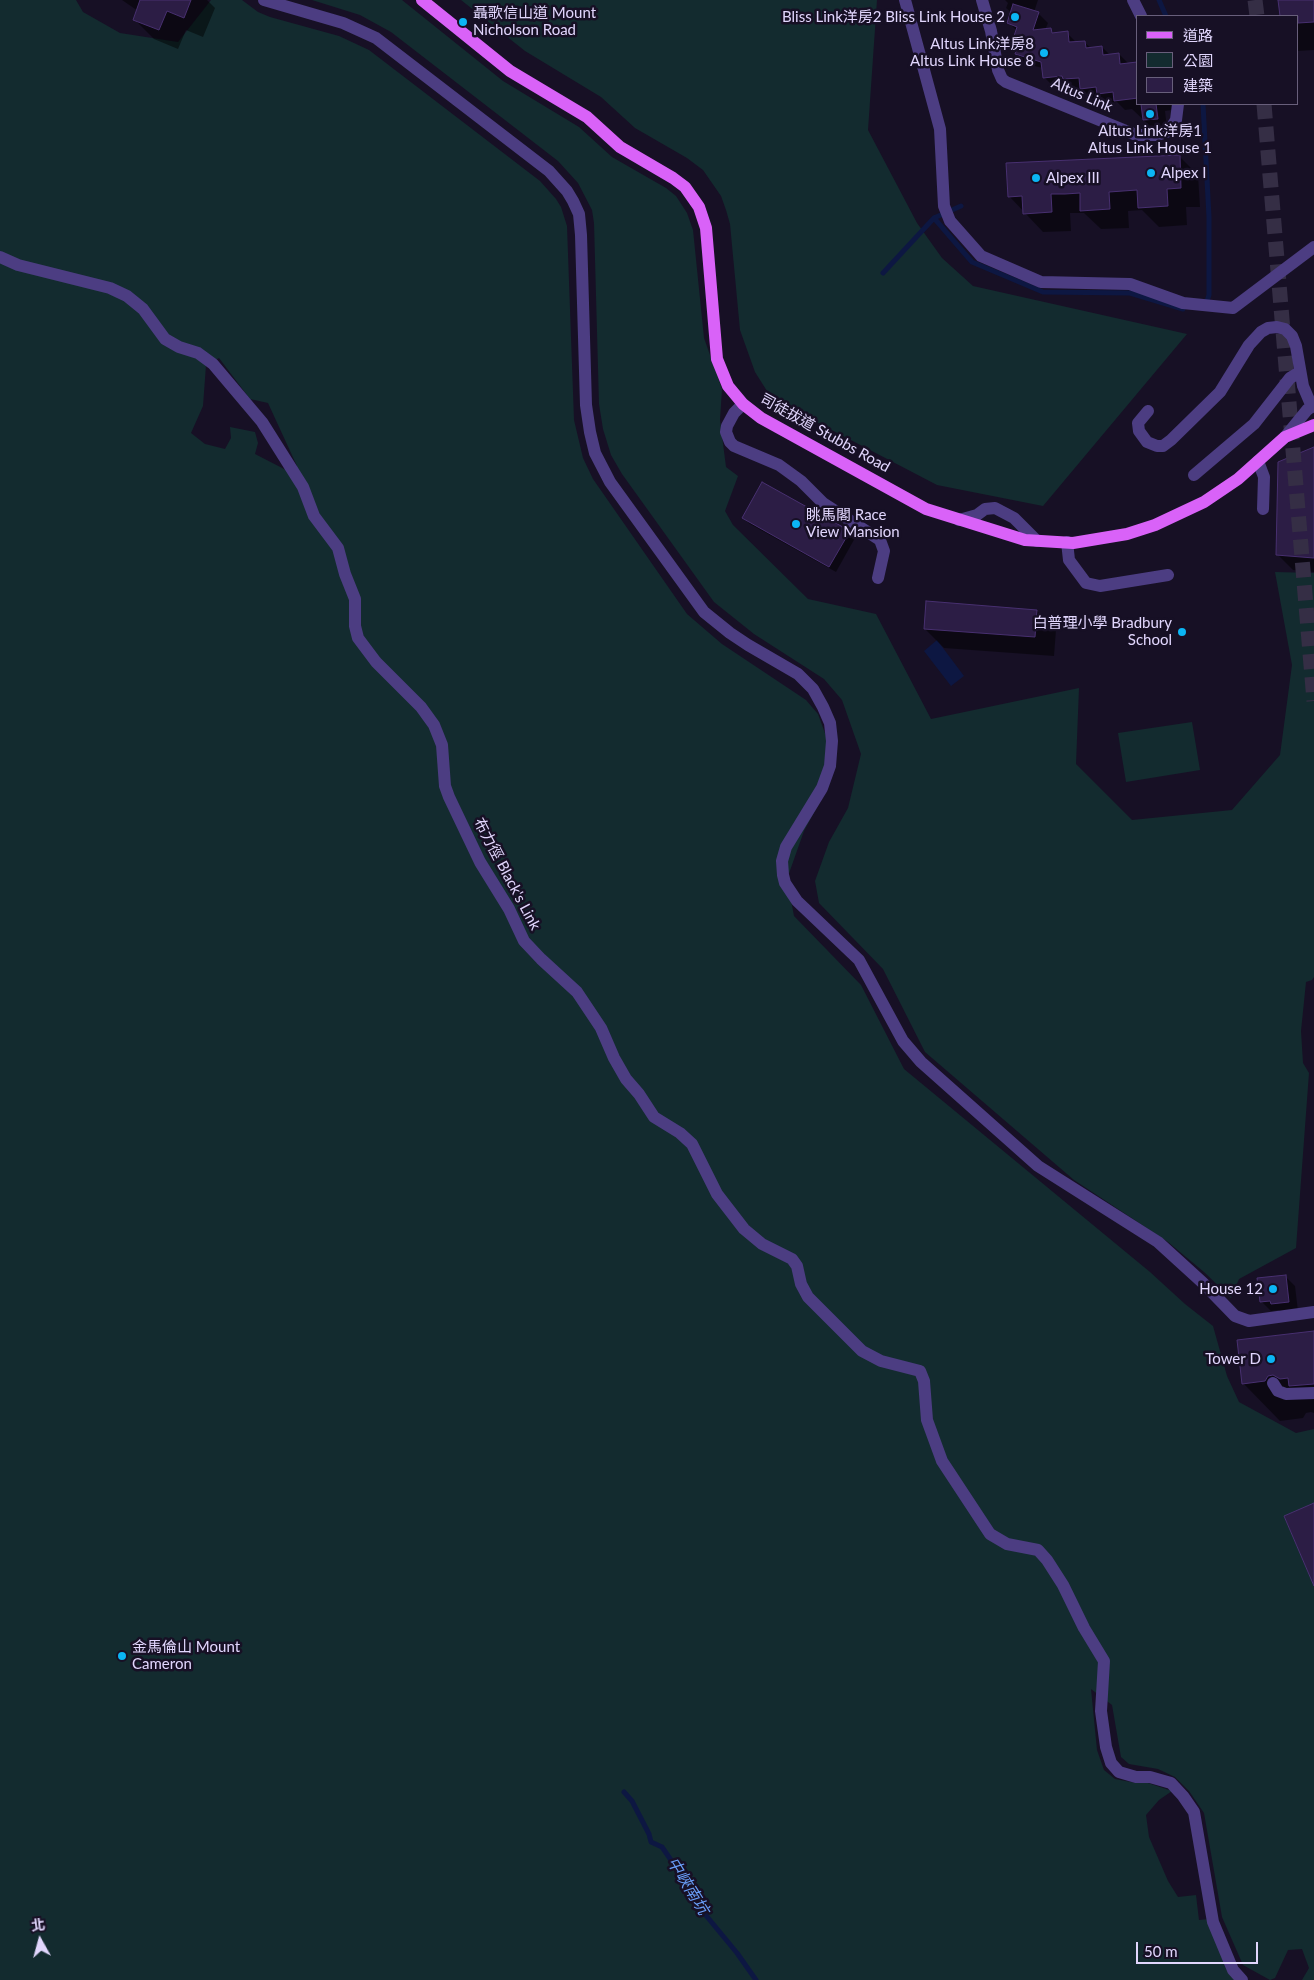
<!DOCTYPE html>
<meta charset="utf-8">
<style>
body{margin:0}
#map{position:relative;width:1314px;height:1980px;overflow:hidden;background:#171025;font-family:Lato,"Noto Sans TC",sans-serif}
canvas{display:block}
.legend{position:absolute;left:1136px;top:15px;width:162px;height:90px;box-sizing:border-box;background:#171025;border:1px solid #685f7b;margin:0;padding:6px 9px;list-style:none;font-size:15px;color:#e1d6fd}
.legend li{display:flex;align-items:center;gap:10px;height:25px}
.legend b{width:25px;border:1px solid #685f7b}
.north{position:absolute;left:15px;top:1915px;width:50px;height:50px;-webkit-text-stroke:4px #171025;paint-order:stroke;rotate:353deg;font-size:14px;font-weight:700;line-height:20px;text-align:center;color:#e1d6fd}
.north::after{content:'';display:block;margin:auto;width:18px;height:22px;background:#e1d6fd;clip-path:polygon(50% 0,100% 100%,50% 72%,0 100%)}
.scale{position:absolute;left:1136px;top:1942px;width:122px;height:22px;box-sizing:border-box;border:2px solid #e1d6fd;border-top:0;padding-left:6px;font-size:15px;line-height:18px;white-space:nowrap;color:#e1d6fd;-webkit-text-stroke:4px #171025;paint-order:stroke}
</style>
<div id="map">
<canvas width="1314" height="1980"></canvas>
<ul class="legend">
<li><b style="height:6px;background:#d962f8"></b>道路</li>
<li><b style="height:14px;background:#132b2f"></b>公園</li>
<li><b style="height:14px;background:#2c1d45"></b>建築</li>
</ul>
<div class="north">北</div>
<div class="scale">50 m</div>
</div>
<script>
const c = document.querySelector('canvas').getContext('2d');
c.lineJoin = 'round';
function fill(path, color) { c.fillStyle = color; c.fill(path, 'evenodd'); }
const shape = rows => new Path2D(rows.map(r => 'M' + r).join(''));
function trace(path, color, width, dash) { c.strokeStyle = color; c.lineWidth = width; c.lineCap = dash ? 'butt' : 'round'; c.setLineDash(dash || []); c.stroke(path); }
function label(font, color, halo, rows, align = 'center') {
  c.font = font + ' Lato,"Noto Sans TC",sans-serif'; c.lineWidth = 5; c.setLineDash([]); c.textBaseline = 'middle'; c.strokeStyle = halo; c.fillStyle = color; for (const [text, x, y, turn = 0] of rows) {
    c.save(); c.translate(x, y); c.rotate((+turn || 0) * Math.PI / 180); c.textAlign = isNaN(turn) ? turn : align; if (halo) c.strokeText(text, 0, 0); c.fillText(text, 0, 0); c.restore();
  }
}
fill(shape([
 [0,0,76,0,83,12,120,33,178,42,211,0,242,0,258,12,270,17,339,36,369,50,540,181,556,199,561,207,567,226,574,420,583,458,593,479,687,614,722,644,806,700,818,714,833,755,822,798,804,831,787,879,794,916,861,985,904,1069,1150,1272,1185,1304,1213,1326,1227,1376,1239,1402,1296,1433,1314,1429,1314,1980,1302,1980,1309,1968,1302,1949,1288,1950,1275,1978,1270,1980,1243,1965,1222,1917,1204,1813,1189,1791,1175,1777,1158,1769,1129,1764,1121,1757,1112,1705,1091,1689,1097,1750,1104,1770,1115,1779,1136,1783,1148,1783,1172,1791,1159,1800,1146,1815,1149,1837,1168,1881,1178,1897,1196,1895,1199,1920,1209,1919,1239,1980,0,1980],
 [219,358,250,399,268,403,297,466,288,471,255,454,258,443,255,432,230,427,231,438,225,449,205,444,191,433,203,406,206,365],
 [312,0,402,0,503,81,579,127,612,157,666,188,676,196,687,213,693,230,704,338,722,389,720,420,726,467,738,476,725,511,733,525,808,599,876,614,931,719,1079,688,1076,764,1132,820,1232,810,1280,755,1292,665,1275,572,1314,573,1314,977,1312,980,1306,982,1301,1031,1303,1063,1309,1073,1296,1248,1239,1279,1231,1298,1204,1272,1168,1242,1074,1180,925,1052,883,969,819,903,815,881,829,842,848,808,861,754,842,700,824,679,754,634,714,602,622,474,611,455,603,429,599,404,594,223,592,210,578,183,558,161,391,32,360,15],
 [461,0,877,0,868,130,917,223,942,258,973,286,1187,334,1043,506,937,485,780,403,767,391,755,372,740,330,730,224,726,210,721,196,703,170,687,158,635,128,601,97,525,51],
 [1192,722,1200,770,1126,782,1118,733]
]), '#132b2f');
fill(shape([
 [937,640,964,676,951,686,924,651]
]), '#0d1742');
fill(shape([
 [122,0,207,0,215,8,203,37,186,30,178,49,154,39,134,19,138,11],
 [1005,0,1038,0,1034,12,1038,13,1048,23,1045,30,1050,30,1055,34,1067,33,1077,43,1084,42,1091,48,1102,47,1110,55,1119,54,1129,64,1136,64,1138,65,1138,104,1172,104,1172,110,1165,111,1167,128,1154,130,1132,109,1125,110,1117,102,1108,103,1102,97,1091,98,1081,88,1074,89,1070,85,1054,87,1044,77,1043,68,1026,64,1016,54,1020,44,1015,39,1017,31,1009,23,1012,13,1006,8,1008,3],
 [1279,0,1314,0,1314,50,1298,51,1298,16,1281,16],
 [1179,156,1198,175,1200,207,1186,207,1187,225,1159,227,1142,210,1128,211,1129,228,1101,229,1084,213,1070,213,1071,231,1043,232,1009,196],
 [1314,449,1314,572,1293,570,1277,554],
 [743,518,849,532,855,538,836,572,750,524],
 [1037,611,1056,630,1054,656,944,648,925,629],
 [1285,1276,1295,1286,1298,1311,1282,1313,1278,1310,1271,1311,1261,1301],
 [1314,1332,1314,1413,1311,1412,1306,1413,1303,1418,1280,1421,1243,1383]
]), '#0007');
trace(shape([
 [1159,0,1166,16],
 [1203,104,1209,217,1209,295,1206,304],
 [934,218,972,262,1043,292,1130,293,1183,309],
 [883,273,934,218,961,206],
 [624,1792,632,1801,649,1834,651,1842,662,1847,673,1863,689,1881,704,1913,737,1953,756,1980]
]), '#0d1742', 5);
const building = shape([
 [140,0,191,0,184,18,167,11,159,30,133,20,140,0],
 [1278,0,1314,0,1314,22,1298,23,1298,16,1280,16,1278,0],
 [1013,4,1039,12,1033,30,1051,28,1052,33,1068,31,1069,42,1085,41,1086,48,1102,46,1103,55,1119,53,1120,64,1137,62,1138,98,1114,101,1113,92,1097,94,1096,87,1080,89,1079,78,1063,79,1062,76,1043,78,1041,62,1015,54,1019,41,1013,39,1017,27,1007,23,1013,4],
 [1141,104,1156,104,1158,119,1143,120,1141,104],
 [1180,155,1181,188,1167,189,1168,206,1138,208,1137,190,1109,192,1110,209,1080,211,1080,193,1065,194,1051,194,1052,212,1023,214,1022,196,1008,197,1006,163,1180,155],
 [1314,447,1314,558,1276,555,1278,462,1314,447],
 [762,482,850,531,829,567,742,518,762,482],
 [926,601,1037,610,1035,637,924,629,926,601],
 [1286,1275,1289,1302,1271,1304,1270,1301,1260,1302,1257,1278,1286,1275],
 [1314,1331,1314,1384,1289,1386,1288,1378,1280,1379,1273,1375,1268,1376,1265,1381,1242,1384,1237,1340,1314,1331],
 [1314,1503,1314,1586,1284,1516,1314,1503]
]);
fill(building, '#2c1d45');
trace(building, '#483070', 1);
trace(shape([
 [1255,0,1257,16],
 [1264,104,1314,701]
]), '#352e45', 15, [15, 8]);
trace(shape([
 [264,0,343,23,376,38,549,171,567,191,573,201,579,214,581,235,586,405,590,432,595,453,610,482,704,612,730,633,748,645,798,674,813,689,823,707,830,723,832,741,830,766,822,788,786,847,782,861,783,875,785,883,797,901,859,960,903,1041,921,1062,1038,1166,1158,1242,1203,1283,1235,1316,1249,1321,1314,1312],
 [905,0,940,129,944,206,950,221,981,256,1041,282,1130,284,1183,303,1233,308,1314,247],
 [982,0,991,31,998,70,1002,79,1006,82,1136,135,1157,135,1169,131,1176,120,1178,104],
 [1133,0,1141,16],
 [0,257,18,265,110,288,127,296,143,309,165,339,179,347,198,353,213,364,262,422,303,487,314,516,338,548,345,574,355,599,355,626,358,638,376,662,421,707,434,725,442,745,445,786,449,797,480,862,509,909,524,941,541,959,577,992,601,1028,614,1058,626,1079,639,1094,654,1117,680,1133,692,1144,717,1194,744,1229,762,1244,792,1259,797,1266,801,1284,808,1297,862,1351,881,1361,920,1371,924,1381,927,1420,942,1461,990,1534,1007,1544,1038,1550,1047,1560,1063,1585,1084,1628,1104,1661,1101,1711,1106,1747,1111,1763,1119,1772,1136,1777,1150,1777,1171,1783,1183,1796,1194,1812,1213,1922,1233,1970,1242,1980],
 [743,404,734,413,727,426,726,432,730,442,734,446,779,465,801,481,823,503,880,540,884,551,878,578],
 [1148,411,1138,423,1139,431,1147,442,1157,446,1163,446,1171,440,1220,392,1249,345,1261,332,1268,328,1277,327,1285,329,1292,336,1296,346,1303,386,1312,407],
 [1285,437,1307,410,1314,405],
 [1258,461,1264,477,1263,509],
 [1194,475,1254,424,1290,378,1300,372],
 [959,520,977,515,985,509,995,508,1014,518,1037,541],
 [1067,542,1069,560,1086,583,1100,586,1168,575],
 [1273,1383,1278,1391,1286,1394,1314,1393]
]), '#4c3d82', 12);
trace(shape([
 [422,0,510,71,587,117,620,147,673,178,685,187,699,207,706,228,717,359,728,386,743,404,761,418,926,509,1025,540,1073,543,1127,534,1155,525,1204,502,1238,479,1285,437,1314,425]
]), '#d962f8', 12);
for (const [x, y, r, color] of [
 [1015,17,5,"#0bb5f4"],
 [463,22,5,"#0bb5f4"],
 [1044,53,5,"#0bb5f4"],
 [1150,114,5,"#0bb5f4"],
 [1151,173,5,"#0bb5f4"],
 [1036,178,5,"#0bb5f4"],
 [796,524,5,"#0bb5f4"],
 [1182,632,5,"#0bb5f4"],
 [1273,1289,5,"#0bb5f4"],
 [1271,1359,5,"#0bb5f4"],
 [122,1656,5,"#0bb5f4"]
]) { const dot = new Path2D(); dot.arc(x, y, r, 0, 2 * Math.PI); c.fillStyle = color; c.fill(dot); trace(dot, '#171025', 2); }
label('15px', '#e1d6fd', '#171025', [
 ["聶歌信山道 Mount",473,13],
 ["Nicholson Road",473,30],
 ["Bliss Link洋房2 Bliss Link House 2",1005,17,"right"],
 ["Altus Link洋房8",1034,44,"right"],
 ["Altus Link House 8",1034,61,"right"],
 ["Altus Link洋房1",1150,131,"center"],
 ["Altus Link House 1",1150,148,"center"],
 ["Alpex I",1161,173],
 ["Alpex III",1046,178],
 ["眺馬閣 Race",806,515],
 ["View Mansion",806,532],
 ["白普理小學 Bradbury",1172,623,"right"],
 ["School",1172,640,"right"],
 ["House 12",1263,1289,"right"],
 ["Tower D",1261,1359,"right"],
 ["金馬倫山 Mount",132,1647],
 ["Cameron",132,1664]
], 'left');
label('15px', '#e1d6fd', '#171025', [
 ["Altus Link",1082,95,23],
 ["司徒拔道 Stubbs Road",825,433,29],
 ["布力徑 Black's Link",507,874,62]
]);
label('italic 16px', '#699ef8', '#171025', [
 ["中峽南坑",688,1886,58]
]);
</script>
